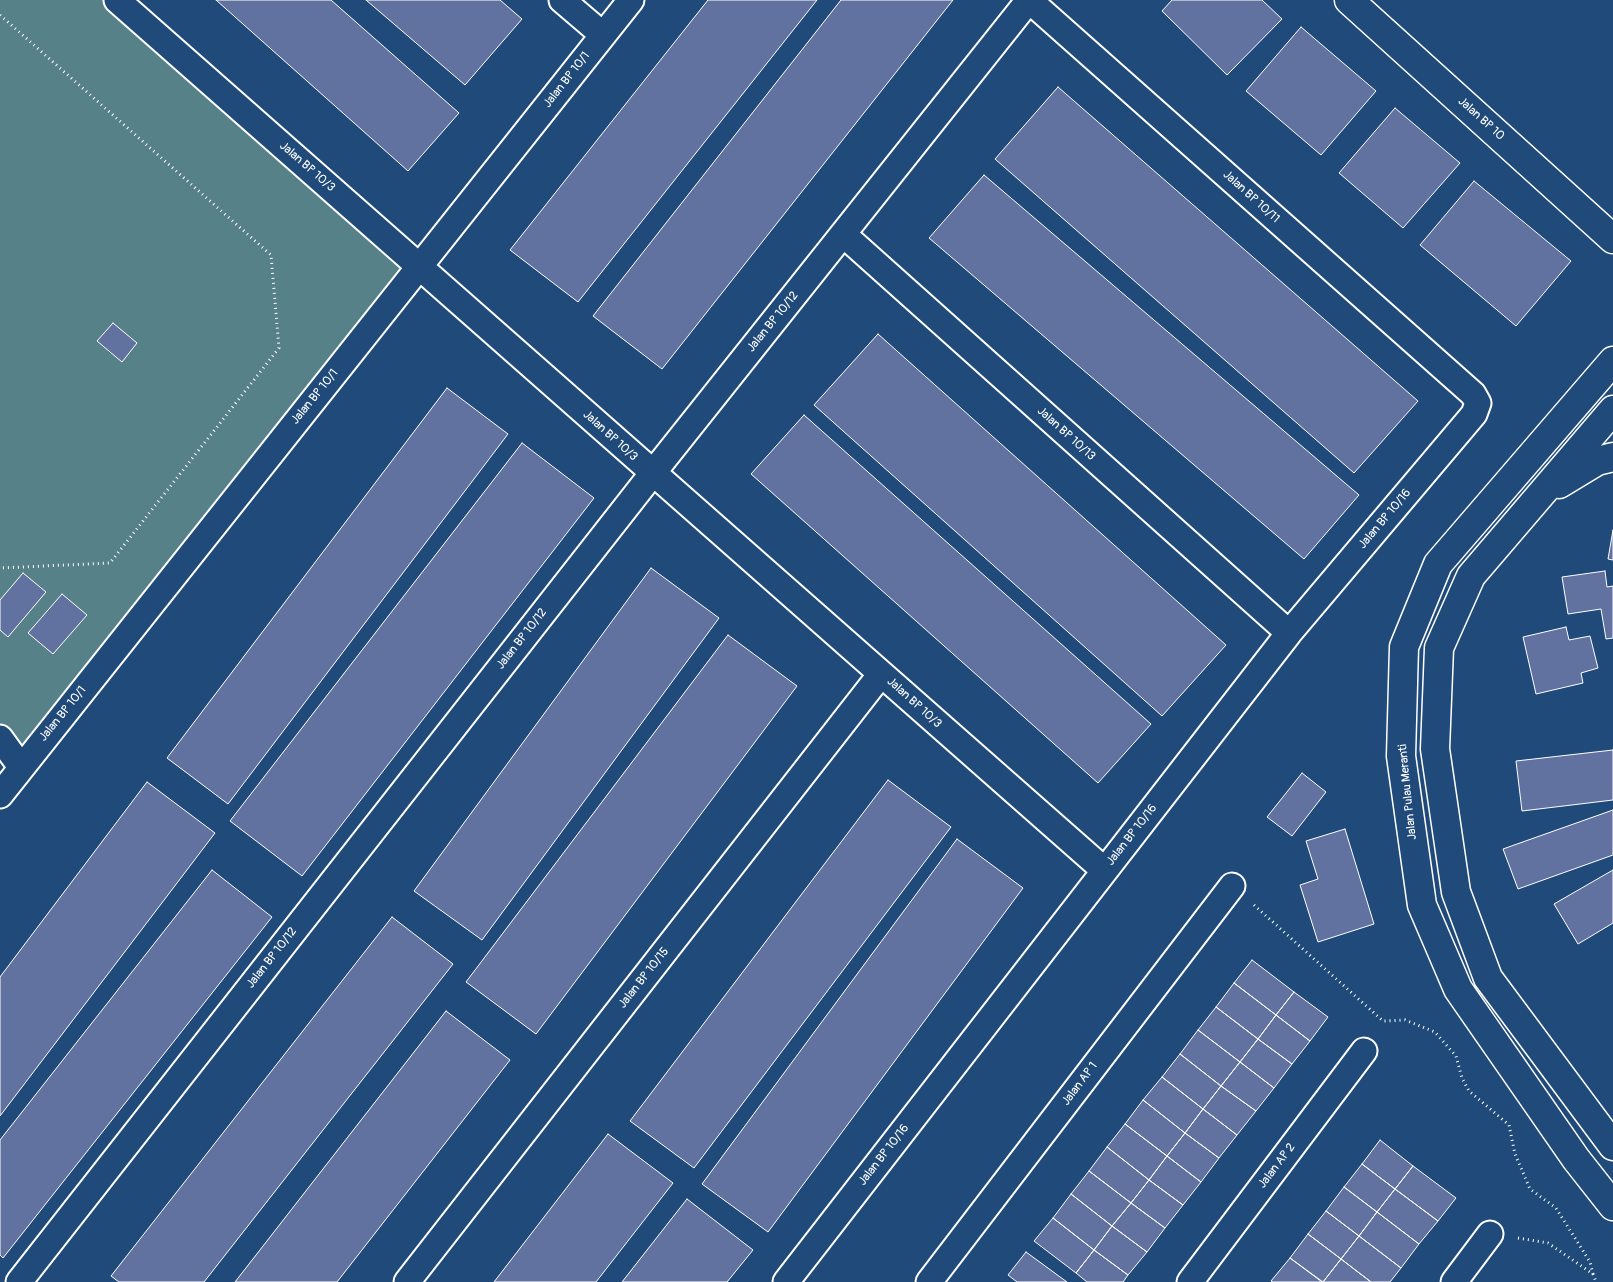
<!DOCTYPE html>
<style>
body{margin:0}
canvas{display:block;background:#1f4a7a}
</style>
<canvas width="1613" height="1282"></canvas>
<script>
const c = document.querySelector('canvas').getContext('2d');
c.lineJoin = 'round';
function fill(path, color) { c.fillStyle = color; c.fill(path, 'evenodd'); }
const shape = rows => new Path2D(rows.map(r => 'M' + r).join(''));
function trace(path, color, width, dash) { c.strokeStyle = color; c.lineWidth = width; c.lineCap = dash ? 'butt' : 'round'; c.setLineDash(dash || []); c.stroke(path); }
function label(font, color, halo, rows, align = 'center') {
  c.font = font + ' Pangolin,sans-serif'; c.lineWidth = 4.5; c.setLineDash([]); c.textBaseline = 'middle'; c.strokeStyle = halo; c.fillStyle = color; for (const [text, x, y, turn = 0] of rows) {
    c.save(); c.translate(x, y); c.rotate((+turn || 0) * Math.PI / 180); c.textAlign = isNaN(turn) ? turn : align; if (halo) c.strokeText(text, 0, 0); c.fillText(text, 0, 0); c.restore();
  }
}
fill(shape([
 [0,0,117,0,419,266,21,767,0,737]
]), '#578188');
const building = shape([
 [216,0,331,0,459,113,408,171,216,0],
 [366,0,500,0,522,19,465,85,366,0],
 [708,0,817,0,578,302,510,250,708,0],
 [841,0,953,0,662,369,593,316,841,0],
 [1172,0,1262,0,1282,19,1227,75,1162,11,1172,0],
 [1301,27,1376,91,1321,155,1246,91,1301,27],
 [1058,87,1418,401,1354,473,995,159,1058,87],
 [1395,108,1460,163,1403,228,1339,173,1395,108],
 [984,175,1359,495,1304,559,929,238,984,175],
 [1474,181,1571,261,1516,326,1420,245,1474,181],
 [113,323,137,343,122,362,97,341,113,323],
 [878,334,1226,645,1162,716,814,405,878,334],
 [447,388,508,434,228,804,167,758,447,388],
 [804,415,1151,724,1098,783,751,474,804,415],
 [522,443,594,498,302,876,230,821,522,443],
 [1613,530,1613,560,1608,559,1613,530],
 [651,568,719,618,482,940,414,891,651,568],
 [1605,571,1607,587,1613,586,1613,638,1606,639,1601,609,1568,614,1562,577,1605,571],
 [23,573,46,592,8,637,0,630,0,600,23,573],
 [62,594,87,615,53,654,28,633,62,594],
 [1566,627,1569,640,1590,636,1598,668,1581,673,1583,683,1536,694,1523,637,1566,627],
 [728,635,797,686,536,1034,466,982,728,635],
 [1613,750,1613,800,1522,811,1516,761,1613,750],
 [1302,773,1326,792,1292,836,1267,817,1302,773],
 [888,780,951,827,694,1168,630,1121,888,780],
 [147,782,215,833,0,1116,0,977,147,782],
 [1613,810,1613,855,1518,889,1503,849,1613,810],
 [1345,829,1374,924,1318,942,1300,885,1318,879,1306,841,1345,829],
 [957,839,1023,888,768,1232,702,1184,957,839],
 [212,870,272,917,3,1258,0,1255,0,1140,212,870],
 [1613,870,1613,923,1578,944,1554,904,1613,870],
 [392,917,453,964,204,1282,119,1282,111,1276,392,917],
 [1252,960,1294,992,1276,1015,1234,983,1252,960],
 [1234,983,1276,1015,1258,1039,1216,1007,1234,983],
 [1294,992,1328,1017,1310,1041,1276,1015,1294,992],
 [1216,1007,1258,1039,1240,1062,1198,1030,1216,1007],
 [446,1011,510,1060,337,1282,235,1282,446,1011],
 [1276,1015,1310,1041,1292,1064,1258,1039,1276,1015],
 [1198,1030,1240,1062,1221,1086,1180,1054,1198,1030],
 [1258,1039,1292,1064,1274,1088,1240,1062,1258,1039],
 [1180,1054,1221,1086,1203,1109,1162,1077,1180,1054],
 [1240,1062,1274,1088,1256,1111,1221,1086,1240,1062],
 [1162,1077,1203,1109,1185,1133,1143,1100,1162,1077],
 [1221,1086,1256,1111,1237,1135,1203,1109,1221,1086],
 [1143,1100,1185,1133,1167,1156,1125,1124,1143,1100],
 [1203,1109,1237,1135,1219,1158,1185,1133,1203,1109],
 [1125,1124,1167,1156,1149,1180,1107,1147,1125,1124],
 [1185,1133,1219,1158,1201,1182,1167,1156,1185,1133],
 [608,1134,673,1183,596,1282,494,1282,608,1134],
 [1380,1140,1413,1166,1395,1189,1362,1164,1380,1140],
 [1107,1147,1149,1180,1131,1203,1089,1171,1107,1147],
 [1167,1156,1201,1182,1183,1205,1149,1180,1167,1156],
 [1362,1164,1395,1189,1377,1212,1344,1187,1362,1164],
 [1413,1166,1456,1198,1438,1221,1395,1189,1413,1166],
 [1089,1171,1131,1203,1112,1226,1071,1194,1089,1171],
 [1149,1180,1183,1205,1165,1228,1131,1203,1149,1180],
 [1344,1187,1377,1212,1359,1236,1326,1211,1344,1187],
 [1395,1189,1438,1221,1419,1244,1377,1212,1395,1189],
 [1071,1194,1112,1226,1094,1250,1053,1218,1071,1194],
 [687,1199,753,1250,727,1282,622,1282,687,1199],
 [1131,1203,1165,1228,1147,1252,1112,1226,1131,1203],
 [1326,1211,1359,1236,1341,1259,1308,1234,1326,1211],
 [1377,1212,1419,1244,1401,1268,1359,1236,1377,1212],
 [1053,1218,1094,1250,1076,1273,1034,1241,1053,1218],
 [1112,1226,1147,1252,1128,1275,1094,1250,1112,1226],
 [1308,1234,1341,1259,1323,1282,1290,1258,1308,1234],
 [1359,1236,1401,1268,1390,1282,1371,1282,1341,1259,1359,1236],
 [1094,1250,1128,1275,1123,1282,1087,1282,1076,1273,1094,1250],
 [1026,1252,1067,1282,1017,1282,1008,1275,1026,1252],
 [1290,1258,1322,1282,1273,1282,1271,1281,1290,1258],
 [1341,1259,1371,1282,1323,1282,1341,1259]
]);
fill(building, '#6172a1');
trace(building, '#fff', 1);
const street = shape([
 [117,0,1104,870],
 [562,0,603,35],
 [843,234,1289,633],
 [0,738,21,767],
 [0,795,631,0],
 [19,1282,652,474,1029,0],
 [407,1282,881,674],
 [786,1282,1289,633,1474,414,1478,403,1473,394,1029,0],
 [929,1282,1232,886],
 [1190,1282,1364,1051],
 [1454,1282,1490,1234]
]);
const secondary = shape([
 [1349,0,1613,239]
]);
const primary = shape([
 [1613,361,1438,564,1404,647,1401,756,1422,905,1458,989,1576,1159,1613,1206],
 [1613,410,1471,576,1439,648,1435,749,1456,892,1488,978,1613,1146],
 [1559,484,1597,461,1613,457]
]);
trace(street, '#fff', 29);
trace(secondary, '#fff', 31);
trace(primary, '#fff', 31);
trace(shape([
 [0,15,271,255,279,348,110,563,0,568],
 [1254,905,1383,1021,1405,1020,1435,1032,1456,1056,1462,1078,1469,1091,1509,1125,1515,1154,1530,1189,1556,1208,1590,1262,1593,1274],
 [1518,1238,1548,1243,1593,1274,1596,1282]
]), '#fff', 3, [1, 4]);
trace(street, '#1f4a7a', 25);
trace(secondary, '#1f4a7a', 28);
trace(primary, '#1f4a7a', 28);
label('12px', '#fff', '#1f4a7a', [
 ["Jalan BP 10/1",567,80,-52],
 ["Jalan BP 10",1481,119,42],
 ["Jalan BP 10/3",307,167,41],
 ["Jalan BP 10/11",1251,197,42],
 ["Jalan BP 10/12",773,322,-51],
 ["Jalan BP 10/1",315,397,-51],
 ["Jalan BP 10/13",1066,434,42],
 ["Jalan BP 10/3",610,436,42],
 ["Jalan BP 10/16",1385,519,-50],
 ["Jalan BP 10/12",522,639,-52],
 ["Jalan BP 10/3",914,703,42],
 ["Jalan BP 10/1",63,714,-51],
 ["Jalan Pulau Meranti",1408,792,-96],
 ["Jalan BP 10/16",1132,835,-52],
 ["Jalan BP 10/12",272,958,-52],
 ["Jalan BP 10/15",644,978,-52],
 ["Jalan AP 1",1080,1084,-53],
 ["Jalan BP 10/16",884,1155,-52],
 ["Jalan AP 2",1277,1166,-53]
]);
</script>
